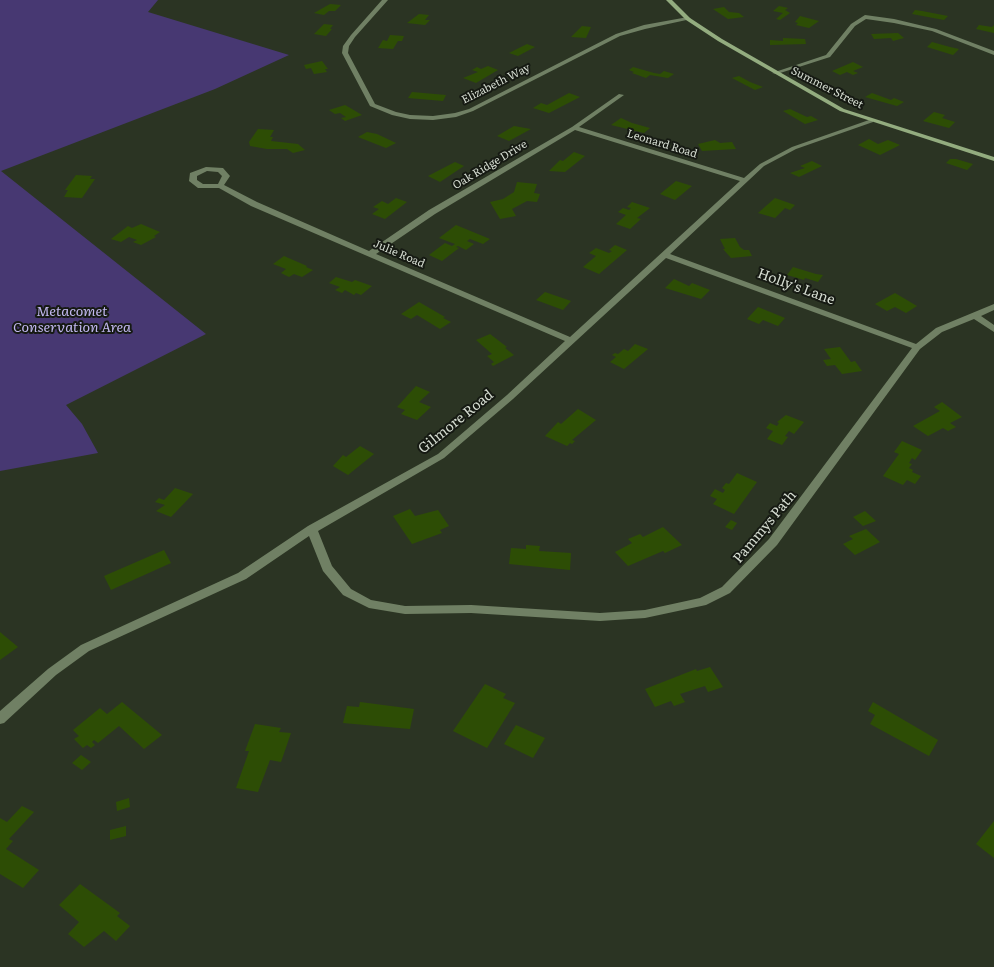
<!DOCTYPE html>
<style>
body{margin:0}
canvas{display:block;background:#2b3423}
</style>
<canvas width="994" height="967"></canvas>
<script>
const c = document.querySelector('canvas').getContext('2d');
c.lineJoin = 'round';
function fill(path, color) { c.fillStyle = color; c.fill(path, 'evenodd'); }
const shape = rows => new Path2D(rows.map(r => 'M' + r).join(''));
function label(font, color, halo, rows, align = 'center') {
  c.font = font + ' Literata,serif'; c.lineWidth = 4; c.setLineDash([]); c.textBaseline = 'middle'; c.strokeStyle = halo; c.fillStyle = color; for (const [text, x, y, turn = 0] of rows) {
    c.save(); c.translate(x, y); c.rotate((+turn || 0) * Math.PI / 180); c.textAlign = isNaN(turn) ? turn : align; if (halo) c.strokeText(text, 0, 0); c.fillText(text, 0, 0); c.restore();
  }
}
fill(shape([
 [0,0,158,0,148,12,289,55,215,89,1,171,206,334,66,405,82,424,98,453,0,471]
]), '#473872');
fill(shape([
 [330,4,341,5,335,11,329,11,324,15,314,13],
 [779,6,788,8,785,10,790,13,780,20,776,19,783,13,773,11],
 [724,7,729,12,739,13,744,17,728,19,713,9],
 [915,10,922,11,948,16,944,20,912,14],
 [419,14,429,15,425,20,430,20,425,25,407,23],
 [800,16,819,21,809,28,796,25,798,23,795,22],
 [324,24,333,25,330,29,332,29,326,36,314,34],
 [979,25,992,27,994,25,994,33,976,29],
 [582,26,591,27,586,38,571,37],
 [871,34,898,33,904,38,893,41,891,38,874,39],
 [390,35,404,36,402,41,398,41,393,49,378,48,383,40,387,41],
 [783,38,805,39,806,44,770,45,770,40,783,41],
 [932,42,950,47,959,49,953,55,927,47],
 [527,44,535,47,518,56,509,53],
 [322,61,328,69,325,69,327,72,314,74,311,68,306,69,304,65],
 [853,62,863,67,853,71,858,73,853,75,847,72,840,75,832,71],
 [488,66,498,70,476,83,463,78,478,72,472,70,477,67,481,69],
 [633,67,654,73,660,74,664,71,674,74,668,78,650,75,646,78,632,73,634,72,629,70],
 [739,76,750,82,763,87,755,90,732,78],
 [412,92,446,95,443,101,408,98],
 [569,93,580,97,549,113,533,108,541,103,547,105],
 [872,93,891,100,894,98,904,102,897,106,865,97],
 [345,105,352,109,362,115,345,121,341,118,346,117,340,113,335,114,329,110],
 [790,109,807,117,811,116,818,120,805,124,783,111],
 [934,112,945,115,942,118,955,122,949,128,923,121],
 [621,118,632,123,650,128,644,133,611,125],
 [514,126,531,129,509,141,497,136],
 [258,129,274,130,270,137,273,137,271,141,298,144,305,150,293,153,287,149,267,149,250,146,249,142],
 [367,132,377,134,396,143,386,148,358,137],
 [869,139,878,144,888,140,900,145,880,155,858,145],
 [715,140,720,143,732,142,736,149,702,151,698,144],
 [574,152,585,156,565,172,549,171,560,160,563,161],
 [950,159,956,159,973,164,967,170,946,163],
 [812,161,822,166,799,177,790,173,805,168,800,166],
 [455,162,464,166,440,182,428,176],
 [76,175,92,176,90,179,95,179,82,198,64,197,68,190,65,190],
 [676,181,692,186,675,200,660,194],
 [517,182,537,184,534,193,540,194,537,202,527,201,512,209,516,216,500,219,490,202,503,199,514,192],
 [396,198,407,202,385,219,372,214,379,209,373,207,382,201,388,204],
 [775,198,795,205,790,210,785,208,775,218,758,213],
 [632,202,650,208,637,218,641,219,630,229,616,224,626,215,618,212,623,208,629,210,631,208,627,207],
 [141,224,160,232,154,236,156,237,141,245,133,242,137,240,129,237,121,242,111,239,128,226,132,228],
 [456,225,490,239,483,244,470,239,467,241,474,244,466,250,458,246,456,247,459,248,442,261,429,255,445,243,452,246,455,244,439,238],
 [735,238,740,247,744,250,749,250,752,256,731,258,723,249,725,249,720,239],
 [615,245,627,250,599,274,583,267,596,256,589,253,596,248,609,253,612,251,609,250],
 [284,256,307,266,306,267,313,270,302,277,294,274,289,277,281,273,286,269,273,264],
 [793,267,816,274,823,275,818,282,805,278,804,280,787,275],
 [336,277,352,282,355,280,372,286,361,295,356,293,354,295,345,290,342,293,335,290,340,287,329,283],
 [674,279,689,286,692,283,710,290,701,299,665,288],
 [545,292,571,301,563,310,536,300],
 [895,293,917,306,906,313,895,307,887,311,875,304],
 [419,302,445,317,443,318,451,322,440,329,417,315,411,319,401,314],
 [758,307,785,318,778,326,763,320,759,324,747,319],
 [490,334,507,347,505,348,514,355,493,366,491,364,494,362,487,356,492,354,476,340],
 [635,344,648,349,624,369,610,362,616,357,612,355,615,353,618,354,624,349,628,351],
 [840,347,851,362,855,361,862,371,842,374,835,365,827,366,823,360,831,359,824,349],
 [416,386,430,392,419,402,431,407,417,420,401,414,405,410,397,407],
 [942,402,962,417,950,423,956,427,948,431,943,428,928,436,913,426,940,411,934,407],
 [578,409,596,420,572,440,575,441,572,444,570,443,567,446,545,436,558,422,561,424],
 [786,415,804,422,794,434,789,431,785,436,788,437,782,445,767,439,773,431,766,428,770,423,777,426,779,423,777,422],
 [902,441,922,450,915,460,912,458,909,463,912,464,909,468,913,470,912,472,921,476,915,484,907,480,903,485,883,476,899,454,894,452],
 [360,446,374,454,348,475,333,466,343,455,346,457],
 [737,473,757,482,734,514,713,504,717,499,710,496,715,489,723,493,725,490,722,488,726,483,729,484],
 [175,488,193,494,171,517,156,511,165,505,155,502,159,498,164,500],
 [410,509,415,516,438,510,449,526,440,530,442,533,412,544,393,516],
 [865,511,876,521,863,526,853,517],
 [731,520,737,523,732,530,725,527],
 [663,527,682,545,665,553,663,551,628,566,615,552,632,543,628,539,640,534,643,537],
 [866,529,880,542,855,555,843,544,853,539,849,536],
 [526,545,540,546,539,551,571,553,570,570,509,564,511,548,526,549],
 [164,550,171,563,111,590,104,576],
 [0,632,18,647,0,660],
 [710,667,723,687,708,692,705,686,680,694,685,702,674,706,671,701,655,707,645,689,696,669,697,671],
 [485,684,506,694,503,698,515,703,487,748,453,731],
 [122,702,162,735,144,749,119,726,98,743,94,740,92,742,95,745,91,748,87,745,83,748,74,739,79,736,73,730,100,708,107,714],
 [360,702,414,709,410,729,343,723,347,706,359,707],
 [873,702,938,740,929,756,870,724,875,715,868,711],
 [255,724,281,728,279,732,291,733,281,762,270,760,258,792,236,788,249,751,245,751],
 [516,725,545,738,533,758,504,744],
 [81,755,91,762,82,770,72,763],
 [129,798,130,807,117,811,116,802],
 [22,806,34,812,9,839,13,841,6,849,39,870,23,888,0,874,0,818,7,822],
 [994,821,994,858,976,844],
 [126,826,126,836,110,840,110,830],
 [80,884,120,913,117,916,130,926,116,941,104,931,84,947,68,934,79,922,59,905]
]), '#2d4d05');
fill(shape([
 [382,0,388,0,355,37,349,46,348,53,375,104,396,112,410,115,433,116,455,113,469,109,616,34,644,25,688,17,691,19,645,29,620,36,473,111,456,117,433,120,410,119,392,115,370,106,342,53,343,46,351,35,382,0],
 [865,15,894,19,936,29,994,51,994,55,932,31,894,23,866,19,855,26,830,57,777,74,772,73,826,55,851,24,865,15],
 [619,94,624,95,579,127,744,178,760,164,792,147,869,120,873,120,873,122,796,149,764,166,670,254,916,344,936,328,994,304,994,310,981,316,994,325,994,332,974,319,942,332,920,349,777,545,730,593,706,605,645,618,600,621,471,613,405,614,369,608,343,595,323,571,309,536,246,579,89,651,56,675,4,723,0,724,0,711,48,669,81,645,238,573,308,526,438,454,507,395,565,341,251,206,219,188,198,188,189,181,190,173,206,167,223,168,230,176,224,185,257,202,369,251,429,210,572,127,619,94],
 [575,130,740,181,570,337,376,254,435,214,575,130],
 [207,171,218,172,222,176,218,184,203,184,197,180,197,176,207,171],
 [666,258,912,348,769,539,722,587,700,598,645,610,600,613,471,605,405,606,371,600,351,589,332,566,318,531,444,458,513,399,666,258]
]), '#708064');
fill(shape([
 [666,0,672,0,690,18,722,39,844,109,994,157,994,161,840,111,718,41,686,20,666,0]
]), '#93ac7f');
label('11px', '#d4dbd0', '#161a13', [
 ["Elizabeth Way",496,84,-27],
 ["Summer Street",827,88,27],
 ["Leonard Road",662,144,17],
 ["Oak Ridge Drive",490,165,-31],
 ["Julie Road",399,254,23]
]);
label('14px', '#d4dbd0', '#161a13', [
 ["Holly's Lane",796,287,20],
 ["Gilmore Road",456,422,-39],
 ["Pammys Path",765,527,-50]
]);
label('italic 14px', '#c2b8f0', '#161a13', [
 ["Metacomet",72,312],
 ["Conservation Area",72,328]
]);
</script>
